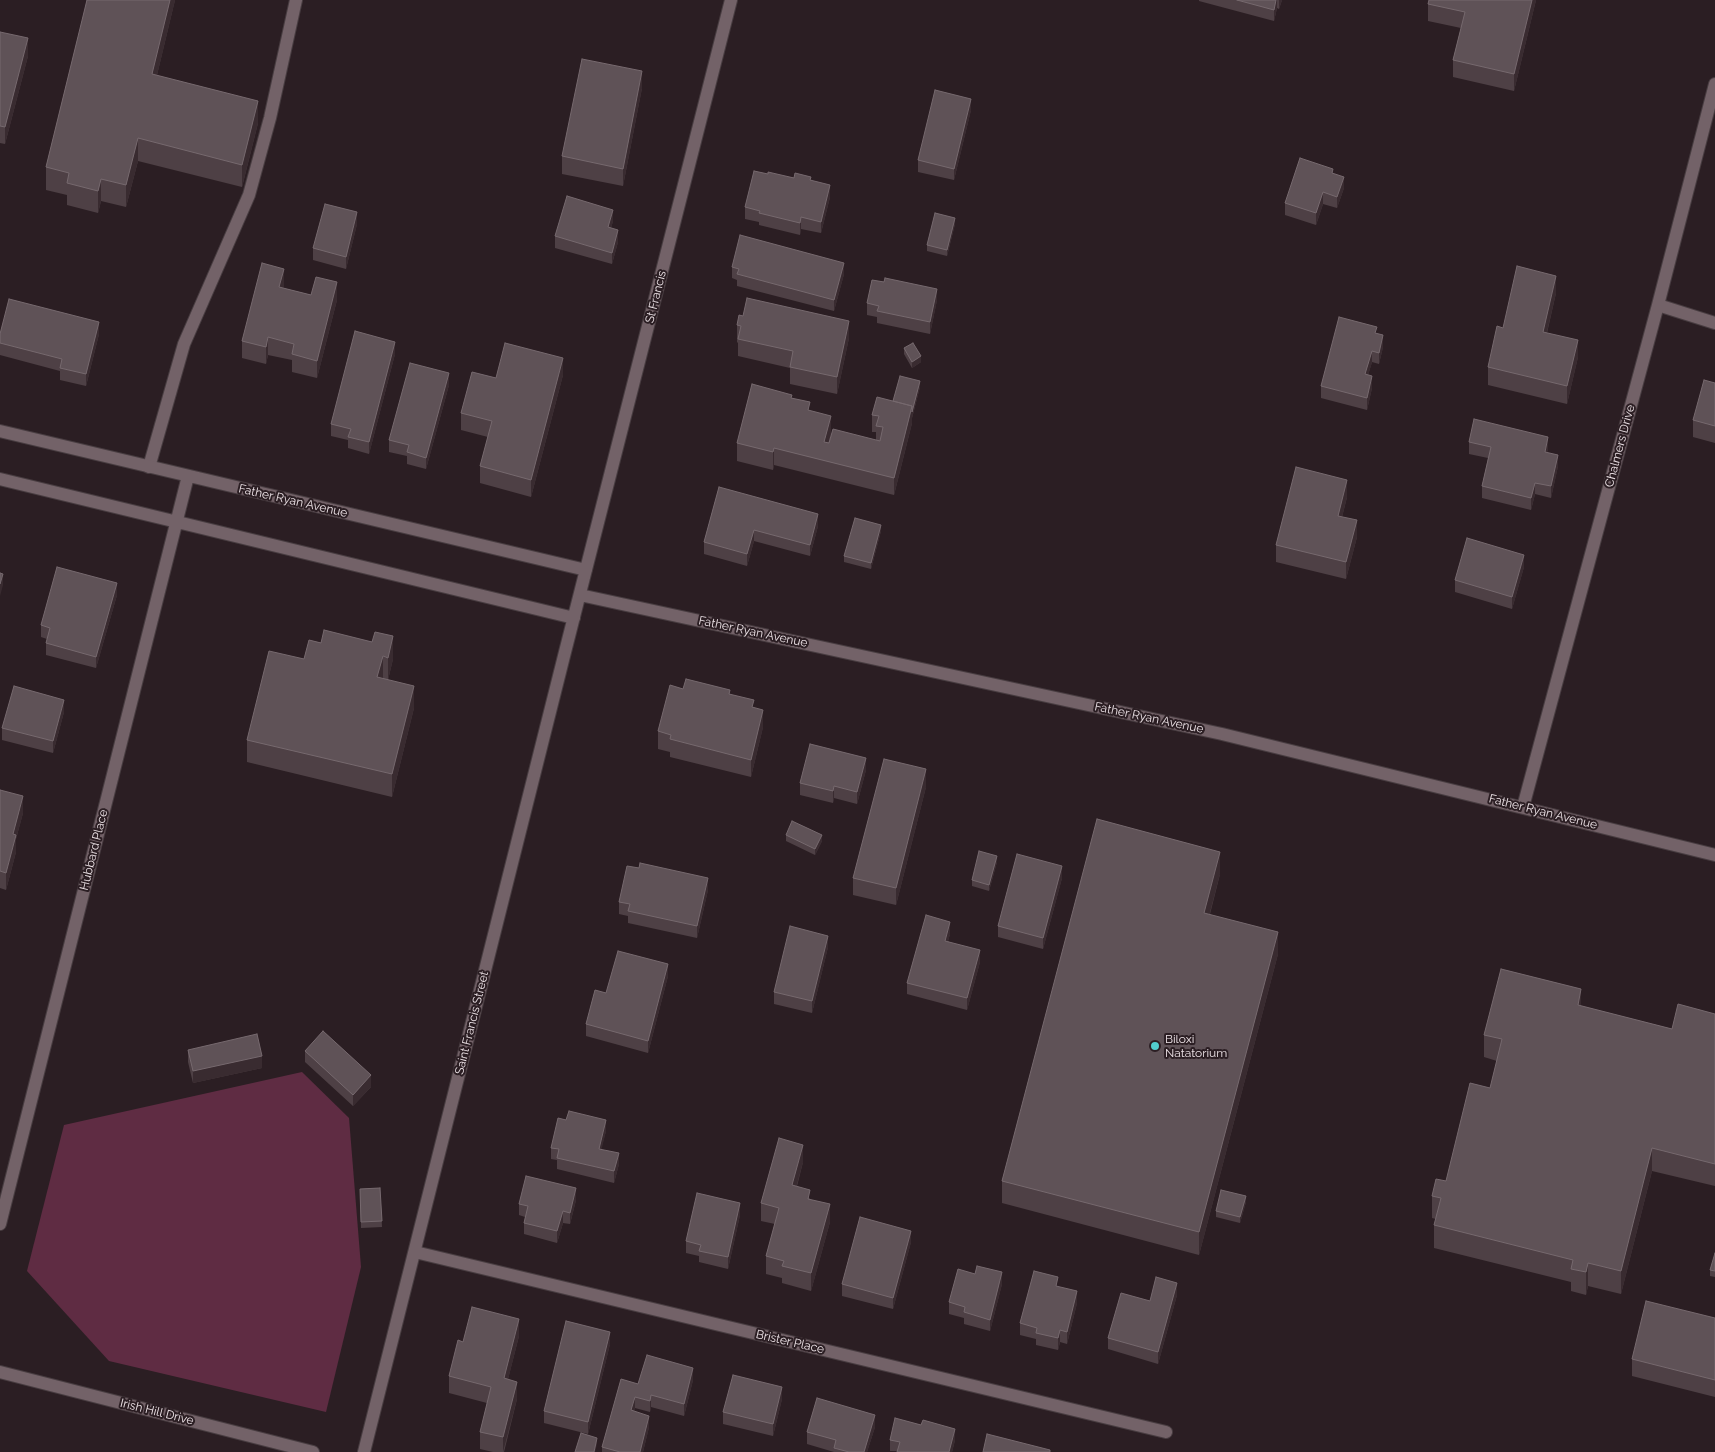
<!DOCTYPE html>
<style>
body{margin:0}
canvas{display:block;background:#2b1e23}
</style>
<canvas width="1715" height="1452"></canvas>
<script>
const c = document.querySelector('canvas').getContext('2d');
c.lineJoin = 'round';
function fill(path, color) { c.fillStyle = color; c.fill(path, 'evenodd'); }
const shape = rows => new Path2D(rows.map(r => 'M' + r).join(''));
function trace(path, color, width, dash) { c.strokeStyle = color; c.lineWidth = width; c.lineCap = dash ? 'butt' : 'round'; c.setLineDash(dash || []); c.stroke(path); }
function label(font, color, halo, rows, align = 'center') {
  c.font = font + ' Raleway,sans-serif'; c.lineWidth = 4; c.setLineDash([]); c.textBaseline = 'middle'; c.strokeStyle = halo; c.fillStyle = color; for (const [text, x, y, turn = 0] of rows) {
    c.save(); c.translate(x, y); c.rotate((+turn || 0) * Math.PI / 180); c.textAlign = isNaN(turn) ? turn : align; if (halo) c.strokeText(text, 0, 0); c.fillText(text, 0, 0); c.restore();
  }
}
fill(shape([
 [302,1072,349,1118,361,1267,326,1412,109,1361,27,1271,64,1125]
]), '#5f2c43');
const lane = shape([
 [149,467,184,344,249,195,270,118,296,0]
]);
const street = shape([
 [1658,305,1715,323],
 [0,431,586,570],
 [0,479,574,618],
 [580,595,1222,734,1715,855],
 [1523,807,1658,305,1715,84],
 [0,1224,188,476],
 [415,1252,1166,1432],
 [364,1452,565,652,731,0]
]);
const secondary = shape([
 [0,1372,313,1452]
]);
trace(lane, '#483d41', 14);
trace(street, '#483d41', 14);
trace(secondary, '#483d41', 14);
trace(lane, '#736268', 12);
trace(street, '#736268', 12);
trace(secondary, '#736268', 12);
fill(shape([
 [87,0,175,0,157,75,258,123,242,187,138,161,126,207,101,201,98,213,67,205,67,195,46,190,46,167],
 [1199,0,1282,0,1279,9,1277,8,1274,21,1199,1],
 [1536,0,1514,91,1453,77,1453,60,1461,28,1428,21,1428,4],
 [0,32,28,56,5,144,0,143],
 [642,88,623,186,562,174,562,156],
 [971,110,954,180,918,172,918,160],
 [1333,173,1344,188,1337,208,1323,204,1316,225,1285,215,1285,203],
 [768,174,811,180,830,197,821,233,801,229,800,235,759,225,759,222,745,219,745,207],
 [613,221,611,228,618,242,612,264,555,248,555,236],
 [357,224,346,269,313,260,313,248],
 [955,224,947,256,927,251,927,245],
 [732,267,844,274,834,311,737,286,737,280,732,278],
 [284,286,283,288,311,295,337,300,317,378,292,372,292,360,268,355,266,364,242,358,242,341],
 [1556,293,1547,333,1578,357,1567,404,1488,385,1488,367,1503,328],
 [937,300,930,334,877,323,877,317,867,315,867,303],
 [737,325,849,338,837,394,790,384,790,368,738,356,738,343,737,342],
 [0,334,99,334,86,386,60,380,60,371,0,355],
 [1377,334,1383,347,1379,364,1372,362,1368,375,1372,388,1367,410,1321,398,1321,386],
 [904,348,921,362,912,368,904,354],
 [395,354,369,454,348,448,348,440,331,436,331,424],
 [563,375,531,497,480,483,480,466,488,437,461,430,461,413,496,378],
 [1715,383,1715,443,1693,437,1693,420],
 [449,385,426,469,407,464,407,456,389,452,389,440],
 [920,387,912,418,912,423,894,495,774,465,773,470,737,461,737,443,792,398,810,411,831,433,829,443,876,440,876,432,872,432,872,415,893,401],
 [1469,442,1548,449,1547,452,1558,466,1551,498,1535,494,1531,510,1482,498,1482,486,1488,458,1469,454],
 [719,487,818,526,810,556,754,541,747,566,704,554,704,542],
 [1347,497,1342,517,1357,537,1346,579,1276,562,1276,545],
 [881,531,871,569,844,562,844,556],
 [1524,567,1512,609,1455,592,1455,580],
 [117,595,96,668,46,655,46,643,47,639,41,637,41,625],
 [309,640,393,659,388,680,414,708,392,797,247,762,247,740,304,659],
 [683,689,730,694,754,708,763,727,751,777,670,757,670,752,658,749,658,731],
 [64,712,53,753,2,740,2,728],
 [866,770,857,804,834,798,833,803,800,795,800,783],
 [926,787,896,905,853,895,853,878],
 [0,790,23,813,16,839,16,852,6,890,0,888],
 [786,835,822,841,815,855,786,841],
 [997,862,989,891,972,886,972,880],
 [1220,874,1210,914,1278,954,1199,1255,1002,1203,1002,1181],
 [1062,878,1043,949,998,937,998,926],
 [708,890,697,938,628,923,628,916,619,914,619,902],
 [950,934,948,941,980,962,967,1010,907,994,907,983],
 [828,947,812,1013,774,1004,774,992],
 [668,976,648,1053,586,1036,586,1024,606,993],
 [1581,1006,1672,1029,1715,1014,1715,1186,1652,1171,1621,1294,1588,1286,1586,1295,1571,1291,1571,1282,1434,1248,1434,1225,1436,1219,1432,1218,1432,1196,1446,1181,1490,1088,1497,1061,1484,1057,1484,1035],
 [188,1050,262,1068,193,1083,188,1062],
 [305,1051,371,1087,353,1106,305,1062],
 [606,1131,601,1149,619,1164,614,1183,557,1169,557,1160,551,1159,551,1148],
 [803,1162,797,1186,810,1199,830,1222,811,1291,782,1283,782,1278,766,1274,766,1256,775,1224,761,1221,761,1203],
 [380,1188,382,1227,361,1228,360,1189],
 [576,1200,570,1224,563,1223,557,1243,524,1234,524,1223,525,1217,519,1215,519,1204],
 [1246,1202,1240,1223,1216,1217,1216,1211],
 [740,1215,728,1269,699,1262,699,1256,686,1253,686,1241],
 [911,1242,893,1309,842,1296,842,1284],
 [1715,1253,1715,1277,1710,1276,1710,1270],
 [975,1274,1002,1284,990,1331,964,1324,964,1318,949,1314,949,1302],
 [1058,1286,1077,1303,1067,1344,1060,1342,1058,1350,1036,1345,1036,1339,1020,1335,1020,1323],
 [1177,1295,1158,1364,1108,1349,1108,1338,1150,1301],
 [1715,1318,1715,1397,1632,1376,1632,1359],
 [519,1336,508,1379,517,1399,504,1452,493,1452,480,1449,480,1432,487,1403,449,1393,449,1376,463,1342],
 [610,1344,588,1434,544,1423,544,1411],
 [693,1380,684,1416,651,1407,650,1412,635,1408,634,1411,649,1427,643,1452,602,1452,602,1447,638,1384],
 [782,1399,773,1436,723,1424,723,1412],
 [921,1425,955,1440,952,1452,890,1451,890,1440],
 [875,1427,867,1452,834,1452,807,1444,807,1432]
]), '#4e4045');
fill(shape([
 [170,0,175,0,152,96,152,74],
 [1276,0,1277,0,1277,8,1274,21,1274,10],
 [1279,0,1282,0,1279,9],
 [1532,0,1536,0,1514,91,1514,74],
 [28,38,28,56,5,144,5,127],
 [642,71,642,88,623,186,623,169],
 [971,99,971,110,954,180,954,169],
 [258,101,258,123,242,187,242,165],
 [138,138,138,161,126,207,126,185],
 [1344,177,1344,188,1337,208,1337,197],
 [101,179,101,201,98,213,98,191],
 [830,185,830,197,821,233,821,222],
 [1323,192,1323,204,1316,225,1316,213],
 [613,210,613,221,608,239,608,227],
 [357,212,357,224,346,269,346,257],
 [801,217,801,229,800,235,800,223],
 [955,218,955,224,947,256,947,250],
 [618,230,618,242,612,264,612,253],
 [844,263,844,274,834,311,834,300],
 [284,269,284,286,279,304,279,287],
 [1556,276,1556,293,1543,349,1543,332],
 [337,282,337,300,317,378,317,361],
 [937,289,937,300,930,334,930,322],
 [849,321,849,338,837,394,837,377],
 [99,322,99,334,86,386,86,374],
 [1383,335,1383,347,1379,364,1379,353],
 [268,337,268,355,266,364,266,347],
 [1578,340,1578,357,1567,404,1567,386],
 [395,342,395,354,369,454,369,442],
 [1372,351,1372,362,1365,386,1365,374],
 [921,356,921,362,912,368,912,362],
 [563,358,563,375,531,497,531,480],
 [449,373,449,385,426,469,426,458],
 [1372,376,1372,388,1367,410,1367,398],
 [920,381,920,387,912,418,912,412],
 [912,406,912,423,894,495,894,478],
 [831,416,831,433,824,459,824,442],
 [1548,437,1548,449,1545,463,1545,452],
 [774,448,774,465,773,470,773,452],
 [1558,455,1558,466,1551,498,1551,486],
 [1347,480,1347,497,1338,533,1338,516],
 [1535,483,1535,494,1531,510,1531,498],
 [818,514,818,526,810,556,810,545],
 [1357,520,1357,537,1346,579,1346,562],
 [881,525,881,531,871,569,871,563],
 [754,530,754,541,747,566,747,554],
 [1524,555,1524,567,1512,609,1512,597],
 [3,574,3,585,0,596,0,584],
 [117,583,117,595,96,668,96,657],
 [393,636,393,659,388,680,388,658],
 [383,656,383,679,377,677],
 [414,686,414,708,392,797,392,774],
 [64,700,64,712,53,753,53,741],
 [763,710,763,727,751,777,751,760],
 [866,758,866,770,857,804,857,792],
 [926,769,926,787,896,905,896,888],
 [834,786,834,798,833,803,833,791],
 [23,796,23,813,16,839,16,852,6,890,6,873,13,834],
 [822,835,822,841,815,855,815,849],
 [1220,852,1220,874,1204,935,1204,913],
 [997,856,997,862,989,891,989,885],
 [1062,866,1062,878,1043,949,1043,938],
 [708,878,708,890,697,938,697,926],
 [950,922,950,934,945,952,945,941],
 [1278,932,1278,954,1199,1255,1199,1232],
 [828,936,828,947,812,1013,812,1001],
 [980,950,980,962,967,1010,967,998],
 [668,964,668,976,648,1053,648,1041],
 [1581,989,1581,1012,1578,1005],
 [262,1056,262,1068,193,1083,193,1071],
 [371,1075,371,1087,353,1106,353,1095],
 [606,1120,606,1131,599,1160,599,1149],
 [803,1145,803,1162,792,1203,792,1185],
 [1652,1148,1652,1171,1621,1294,1621,1271],
 [619,1153,619,1164,614,1183,614,1171],
 [576,1188,576,1200,570,1224,570,1213],
 [1246,1196,1246,1202,1240,1223,1240,1217],
 [740,1203,740,1215,728,1269,728,1257],
 [830,1204,830,1222,811,1291,811,1273],
 [563,1211,563,1223,557,1243,557,1231],
 [911,1231,911,1242,893,1309,893,1298],
 [1588,1263,1588,1286,1586,1295,1586,1272],
 [1002,1272,1002,1284,990,1331,990,1320],
 [1177,1283,1177,1295,1158,1364,1158,1352],
 [1077,1291,1077,1303,1067,1344,1067,1332],
 [519,1319,519,1336,504,1395,504,1378],
 [1060,1330,1060,1342,1058,1350,1058,1338],
 [610,1332,610,1344,588,1434,588,1422],
 [693,1368,693,1380,684,1416,684,1404],
 [517,1382,517,1399,503,1452,503,1437],
 [782,1387,782,1399,773,1436,773,1424],
 [651,1395,651,1407,650,1412,650,1401],
 [635,1397,635,1408,631,1422,631,1410],
 [875,1415,875,1427,867,1452,864,1452],
 [649,1416,649,1427,643,1452,640,1452],
 [955,1429,955,1440,952,1452,949,1452],
 [597,1438,597,1444,595,1452,594,1452]
]), '#392b30');
const building = shape([
 [87,0,170,0,152,74,258,101,242,165,138,138,126,185,101,179,98,191,67,183,69,173,46,167,87,0],
 [1237,0,1276,0,1274,10,1237,0],
 [1429,0,1532,0,1514,74,1453,60,1465,12,1428,4,1429,0],
 [0,32,28,38,5,127,0,126,0,32],
 [582,59,642,71,623,169,562,156,582,59],
 [935,90,971,99,954,169,918,160,935,90],
 [1300,158,1333,169,1332,173,1344,177,1337,197,1323,192,1316,213,1285,203,1300,158],
 [754,171,768,174,768,172,794,178,795,173,811,177,810,180,830,185,821,222,801,217,800,223,759,213,760,211,745,207,754,171],
 [567,196,613,210,608,227,618,230,612,253,555,236,567,196],
 [325,204,357,212,346,257,313,248,325,204],
 [935,213,955,218,947,250,927,245,935,213],
 [740,235,844,263,834,300,737,274,739,269,732,267,740,235],
 [262,263,284,269,279,287,311,295,316,277,337,282,317,361,292,354,294,344,268,337,266,347,242,341,262,263],
 [1517,266,1556,276,1543,332,1578,340,1567,386,1488,367,1497,326,1503,328,1517,266],
 [885,278,937,289,930,322,877,311,879,306,867,303,872,280,884,282,885,278],
 [747,298,849,321,837,377,790,367,793,351,738,339,741,326,737,325,739,315,743,316,747,298],
 [9,299,99,322,86,374,60,368,62,359,0,343,0,334,9,299],
 [1339,317,1377,327,1375,333,1383,335,1379,353,1372,351,1365,374,1372,376,1367,398,1321,386,1339,317],
 [355,331,395,342,369,442,348,437,351,429,331,424,355,331],
 [505,343,563,358,531,480,480,466,492,421,461,413,472,372,496,378,505,343],
 [913,343,921,356,912,362,904,348,913,343],
 [410,363,449,373,426,458,407,452,409,445,389,440,410,363],
 [900,376,920,381,912,412,912,406,893,401,900,376],
 [1704,380,1715,383,1715,426,1693,420,1704,380],
 [752,384,792,395,791,398,810,402,808,410,831,416,824,442,829,443,833,429,880,441,883,427,876,426,879,416,872,415,877,397,912,406,894,478,774,448,773,452,737,443,752,384],
 [1474,419,1548,437,1545,452,1558,455,1551,486,1535,483,1531,498,1482,486,1491,447,1469,442,1474,419],
 [1296,467,1347,480,1338,516,1357,520,1346,562,1276,545,1296,467],
 [719,487,818,514,810,545,754,530,747,554,704,542,719,487],
 [855,518,881,525,871,563,844,556,855,518],
 [1467,538,1524,555,1512,597,1455,580,1467,538],
 [57,567,117,583,96,657,46,643,50,628,41,625,57,567],
 [0,573,3,574,0,584,0,573],
 [324,630,372,642,375,632,393,636,388,658,383,656,377,677,414,686,392,774,247,740,269,651,304,659,309,640,321,643,324,630],
 [686,679,730,690,729,694,754,700,752,707,763,710,751,760,670,739,671,735,658,731,670,685,683,689,686,679],
 [14,686,64,700,53,741,2,728,14,686],
 [810,744,866,758,857,792,834,786,833,791,800,783,810,744],
 [884,759,926,769,896,888,853,878,884,759],
 [0,790,23,796,13,834,16,835,6,873,0,871,0,790],
 [1097,819,1220,852,1204,913,1278,932,1199,1232,1002,1181,1097,819],
 [792,821,822,835,815,849,786,835,792,821],
 [979,851,997,856,989,885,972,880,979,851],
 [1017,854,1062,866,1043,938,998,926,1017,854],
 [640,863,708,878,697,926,628,911,630,904,619,902,627,866,639,868,640,863],
 [926,915,950,922,945,941,980,950,967,998,907,983,926,915],
 [790,926,828,936,812,1001,774,992,790,926],
 [618,951,668,964,648,1041,586,1024,595,990,606,993,618,951],
 [1501,969,1581,989,1578,1005,1672,1029,1678,1004,1715,1014,1715,1164,1652,1148,1621,1271,1588,1263,1586,1272,1571,1269,1573,1260,1434,1225,1441,1198,1432,1196,1436,1179,1446,1181,1470,1083,1490,1088,1502,1039,1484,1035,1501,969],
 [323,1031,371,1075,353,1095,305,1051,323,1031],
 [257,1034,262,1056,193,1071,188,1050,257,1034],
 [569,1111,606,1120,599,1149,619,1153,614,1171,557,1158,559,1149,551,1148,558,1118,566,1120,569,1111],
 [779,1138,803,1145,792,1185,810,1190,808,1199,830,1204,811,1273,782,1266,784,1261,766,1256,779,1208,761,1203,779,1138],
 [526,1176,576,1188,570,1213,563,1211,557,1231,524,1223,528,1206,519,1204,526,1176],
 [380,1188,382,1221,361,1222,360,1189,380,1188],
 [1221,1190,1246,1196,1240,1217,1216,1211,1221,1190],
 [697,1193,740,1203,728,1257,699,1251,701,1245,686,1241,697,1193],
 [860,1217,911,1231,893,1298,842,1284,860,1217],
 [1715,1253,1715,1271,1710,1270,1715,1253],
 [977,1266,1002,1272,990,1320,964,1312,965,1307,949,1302,958,1269,975,1274,977,1266],
 [1034,1271,1058,1277,1056,1286,1077,1291,1067,1332,1060,1330,1058,1338,1036,1333,1037,1328,1020,1323,1034,1271],
 [1156,1277,1177,1283,1158,1352,1108,1338,1121,1293,1150,1301,1156,1277],
 [1646,1301,1715,1318,1715,1380,1632,1359,1646,1301],
 [472,1307,519,1319,504,1378,517,1382,503,1437,480,1432,491,1387,449,1376,458,1340,463,1342,472,1307],
 [566,1321,610,1332,588,1422,544,1411,566,1321],
 [647,1355,693,1368,684,1404,651,1395,650,1401,635,1397,631,1410,649,1416,640,1452,620,1452,602,1447,621,1379,638,1384,647,1355],
 [733,1375,782,1387,773,1424,723,1412,733,1375],
 [817,1398,875,1415,864,1452,849,1452,834,1448,836,1440,807,1432,817,1398],
 [895,1418,921,1425,923,1420,955,1429,949,1452,897,1452,900,1442,890,1440,895,1418],
 [581,1433,597,1438,594,1452,575,1452,581,1433],
 [987,1434,1050,1450,1050,1452,983,1452,987,1434]
]);
fill(building, '#5f5257');
trace(building, '#76696e', 1);
for (const [x, y, r, color] of [
 [1155,1046,5,"#52cdce"]
]) { const dot = new Path2D(); dot.arc(x, y, r, 0, 2 * Math.PI); c.fillStyle = color; c.fill(dot); trace(dot, '#2b1e23', 2); }
label('12px', '#eee4e8', '#2b1e23', [
 ["St Francis",656,297,-76],
 ["Chalmers Drive",1620,446,-75],
 ["Father Ryan Avenue",293,501,13],
 ["Father Ryan Avenue",753,632,12],
 ["Father Ryan Avenue",1149,718,12],
 ["Father Ryan Avenue",1543,812,14],
 ["Hubbard Place",94,850,-76],
 ["Saint Francis Street",472,1023,-76],
 ["Brister Place",790,1342,13],
 ["Irish Hill Drive",157,1412,14]
]);
label('12px', '#eee4e8', '#2b1e23', [
 ["Biloxi",1165,1039],
 ["Natatorium",1165,1053]
], 'left');
</script>
